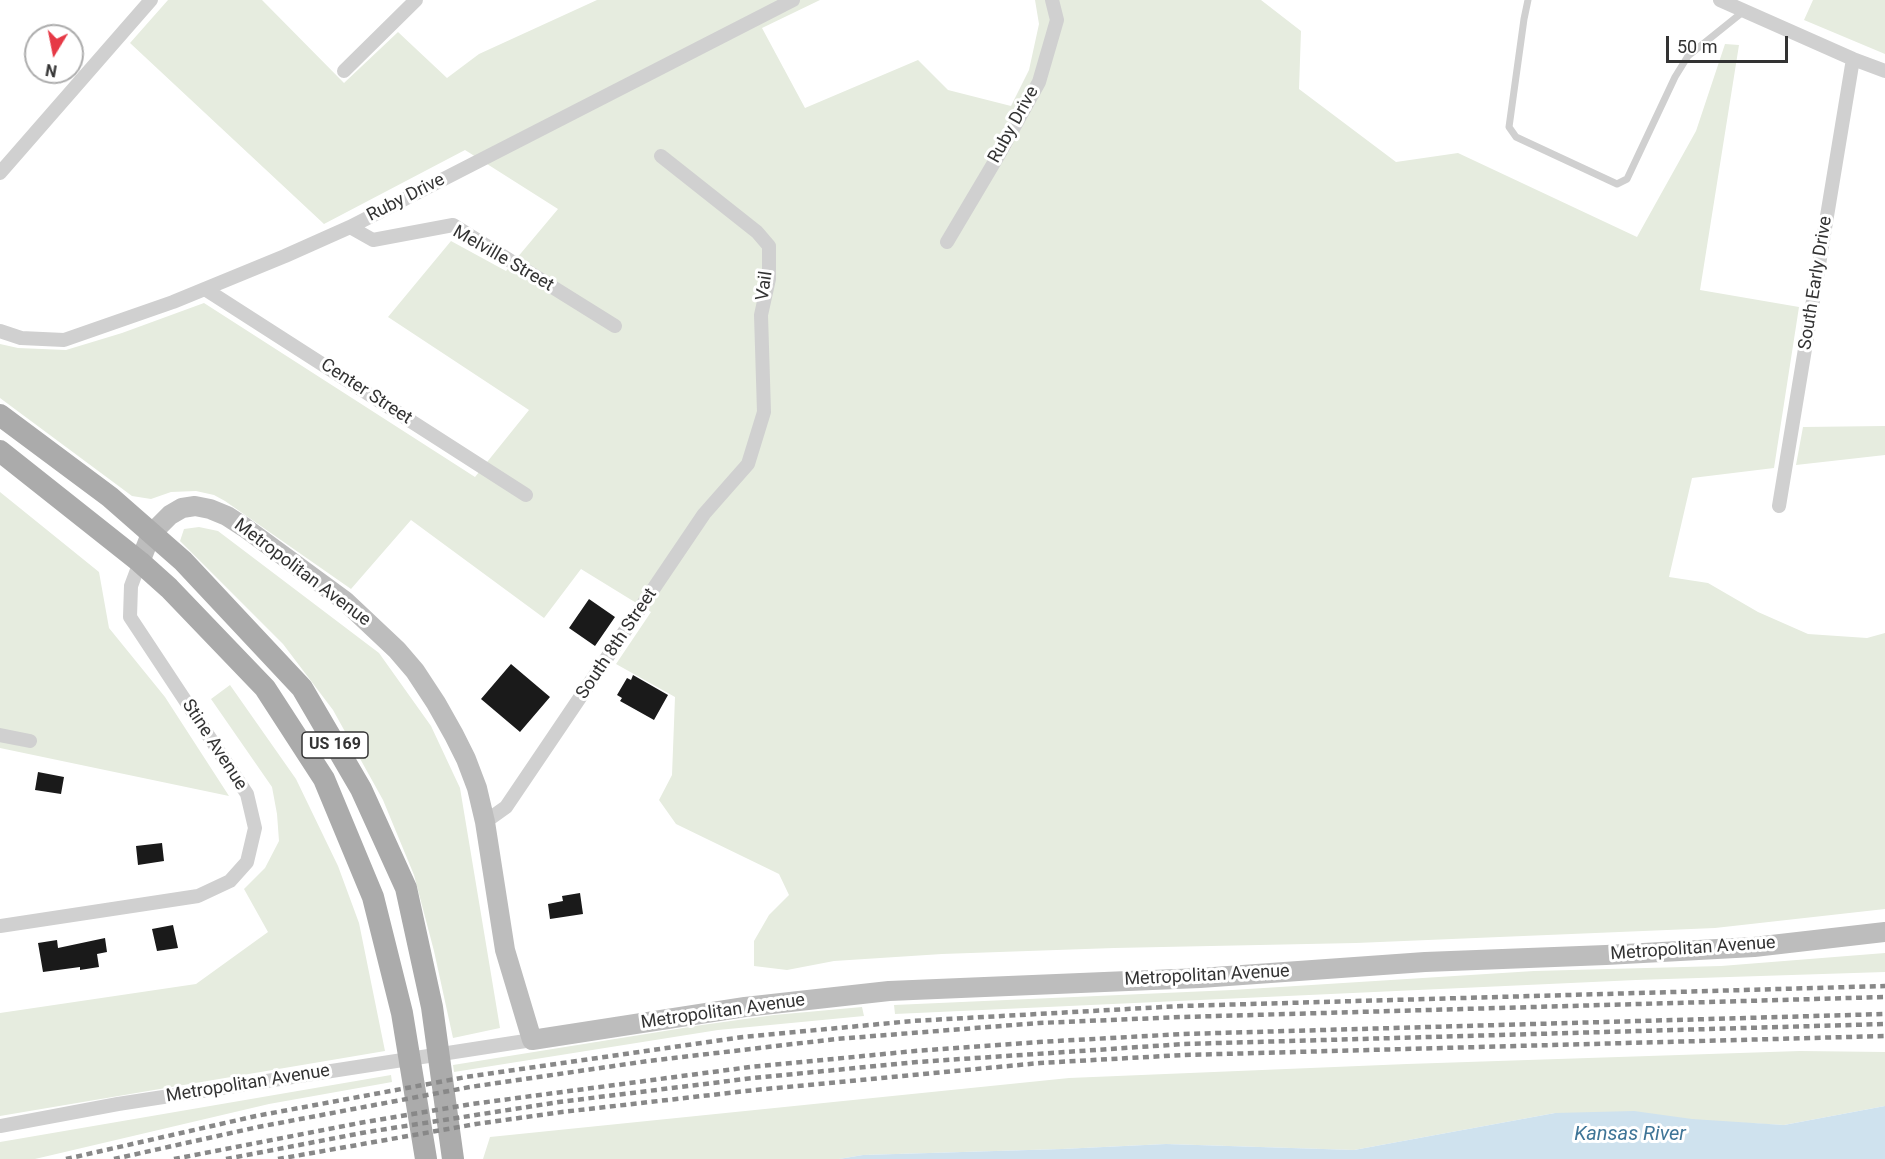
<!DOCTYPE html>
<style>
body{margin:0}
#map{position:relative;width:1885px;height:1159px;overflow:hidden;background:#fff;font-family:Roboto,sans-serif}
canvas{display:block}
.north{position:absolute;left:24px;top:24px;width:60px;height:60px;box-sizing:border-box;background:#fff;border:2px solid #adadad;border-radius:50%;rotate:190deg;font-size:16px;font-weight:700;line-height:24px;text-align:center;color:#333}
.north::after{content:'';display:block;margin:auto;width:21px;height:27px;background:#e63946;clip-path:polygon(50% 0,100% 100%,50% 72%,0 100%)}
.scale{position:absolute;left:1666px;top:36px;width:122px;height:27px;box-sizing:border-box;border:3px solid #333;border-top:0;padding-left:8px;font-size:18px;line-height:21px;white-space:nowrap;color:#333;-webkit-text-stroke:4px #fff;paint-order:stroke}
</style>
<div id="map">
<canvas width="1885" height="1159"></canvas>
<div class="north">N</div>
<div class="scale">50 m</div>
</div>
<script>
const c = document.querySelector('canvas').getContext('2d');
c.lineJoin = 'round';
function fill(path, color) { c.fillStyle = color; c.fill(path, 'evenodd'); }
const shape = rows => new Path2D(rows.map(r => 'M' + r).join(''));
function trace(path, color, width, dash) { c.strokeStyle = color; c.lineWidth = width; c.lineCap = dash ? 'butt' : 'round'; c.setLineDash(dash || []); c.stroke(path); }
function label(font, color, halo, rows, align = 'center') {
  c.font = font + ' Roboto,sans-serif'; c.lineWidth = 6; c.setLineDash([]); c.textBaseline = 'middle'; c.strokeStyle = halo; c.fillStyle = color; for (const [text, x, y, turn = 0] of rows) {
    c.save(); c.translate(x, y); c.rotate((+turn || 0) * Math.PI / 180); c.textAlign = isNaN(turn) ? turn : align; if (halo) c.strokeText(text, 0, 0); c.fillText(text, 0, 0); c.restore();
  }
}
fill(shape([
 [168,0,262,0,344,83,398,32,447,78,479,54,597,0,820,0,762,28,805,108,918,60,948,90,1011,106,1029,70,1039,24,1035,0,1261,0,1301,31,1299,89,1396,162,1458,153,1637,237,1696,131,1725,44,1739,45,1700,290,1799,307,1774,468,1692,478,1669,577,1708,583,1758,612,1808,634,1867,638,1885,633,1885,909,1715,928,1356,943,1114,948,942,954,834,961,787,970,754,966,754,941,769,915,789,895,779,874,676,824,659,800,672,775,675,697,616,664,651,612,581,569,544,618,411,520,351,589,225,501,214,495,196,491,171,492,151,499,132,496,0,398,0,344,18,348,66,350,122,333,204,303,475,477,529,410,388,317,451,241,506,271,558,209,465,150,324,224,130,43],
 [1813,0,1885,0,1885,54,1804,20],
 [1885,426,1885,455,1796,465,1803,427],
 [0,492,99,572,109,628,165,697,229,796,0,748],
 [199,527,218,531,379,653,431,726,460,788,500,1028,453,1038,434,951,414,875,383,800,333,710,283,644,180,541,184,529],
 [230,685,296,779,338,866,359,923,385,1051,0,1116,0,1013,196,984,268,932,244,889,265,868,279,841,277,814,272,787,211,699],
 [1885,953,1885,972,1636,980,895,1014,894,1005,1232,990,1534,971,1721,966],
 [862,1007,864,1016,718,1030,454,1072,453,1065,702,1025,774,1015],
 [1800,1051,1885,1052,1885,1106,1784,1125,1555,1113,1354,1150,1166,1144,1062,1149,863,1155,839,1159,483,1159,490,1137,1069,1078,1407,1064],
 [391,1075,392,1082,269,1104,35,1159,0,1159,0,1142]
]), '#e6ecdf');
fill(shape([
 [1885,1106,1885,1159,839,1159,863,1155,1062,1149,1166,1144,1354,1150,1555,1113,1634,1111,1692,1119,1784,1125]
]), '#cfe2ee');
fill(shape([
 [589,599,615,617,595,646,569,628],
 [511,664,550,697,520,732,481,699],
 [633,675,668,695,654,720,620,701,622,698,617,695,627,678,631,680],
 [38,772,64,777,61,794,35,790],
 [162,843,164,861,138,865,136,846],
 [580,893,583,914,550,919,548,904,563,901,562,896],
 [173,925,178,948,157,951,152,929],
 [105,938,107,952,97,954,99,967,80,970,80,967,43,972,38,943,57,940,58,948]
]), '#1a1a1a');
trace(shape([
 [1528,0,1524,19,1509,127,1516,137,1617,184,1627,179,1675,77,1688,56,1744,11]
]), '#d0d0d0', 7);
trace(shape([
 [1720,0,1853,59,1885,71],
 [344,71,416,0],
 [0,173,151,0],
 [350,227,373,240,453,225,615,326],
 [947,242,998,156,1039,82,1057,20,1052,0],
 [205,289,526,495],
 [0,331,21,338,64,340,173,302,285,256,350,227,793,0],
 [1779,506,1853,59],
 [0,735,30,741],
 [485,822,506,807,704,514,748,464,764,412,761,315,769,279,769,246,757,232,661,156],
 [0,926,198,896,230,881,247,862,255,828,247,794,130,617,131,586,140,562],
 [0,1126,118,1104,532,1040]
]), '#d0d0d0', 14);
trace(shape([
 [140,562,151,534,170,515,182,508,195,506,210,509,227,516,244,527,345,601,397,650,415,671,436,703,454,735,466,759,477,788,485,822,505,950,532,1040,745,1007,889,991,1200,978,1425,962,1606,955,1754,947,1885,932]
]), '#bdbdbd', 20);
trace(shape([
 [0,415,110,497,183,561,302,688,361,789,406,888,432,1007,453,1159],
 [0,451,140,562,169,588,265,688,324,779,373,897,402,1013,426,1159]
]), '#ababab', 22);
trace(shape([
 [66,1159,256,1116,466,1077,743,1037,912,1021,1181,1006,1885,986],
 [114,1159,258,1127,470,1087,648,1061,836,1039,1039,1023,1182,1017,1885,997],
 [174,1159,365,1122,472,1104,750,1067,915,1051,1039,1042,1183,1034,1885,1014],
 [226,1159,367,1132,559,1102,753,1078,917,1062,1184,1044,1885,1024],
 [278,1159,476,1124,562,1112,755,1090,1040,1063,1184,1055,1885,1036]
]), '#888', 4.5, [6, 4.5]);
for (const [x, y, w] of [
 [335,745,66]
]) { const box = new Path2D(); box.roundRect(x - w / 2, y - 13, w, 26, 4.5); c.fillStyle = '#fff'; c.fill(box); trace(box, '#333', 1.5); }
label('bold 16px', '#333', null, [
 ["US 169",335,745]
]);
label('18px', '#333', '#fff', [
 ["Ruby Drive",1014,125,-61],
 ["Ruby Drive",406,198,-27],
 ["Melville Street",503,259,30],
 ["South Early Drive",1816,283,-81],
 ["Vail",765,286,-82],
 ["Center Street",366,392,33],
 ["Metropolitan Avenue",302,573,37],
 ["South 8th Street",617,644,-56],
 ["Stine Avenue",214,745,57],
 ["Metropolitan Avenue",1693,949,-4],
 ["Metropolitan Avenue",1207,976,-3],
 ["Metropolitan Avenue",723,1012,-8],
 ["Metropolitan Avenue",248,1084,-9]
]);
label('italic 20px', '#3f7597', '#fff', [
 ["Kansas River",1630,1135]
]);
</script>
